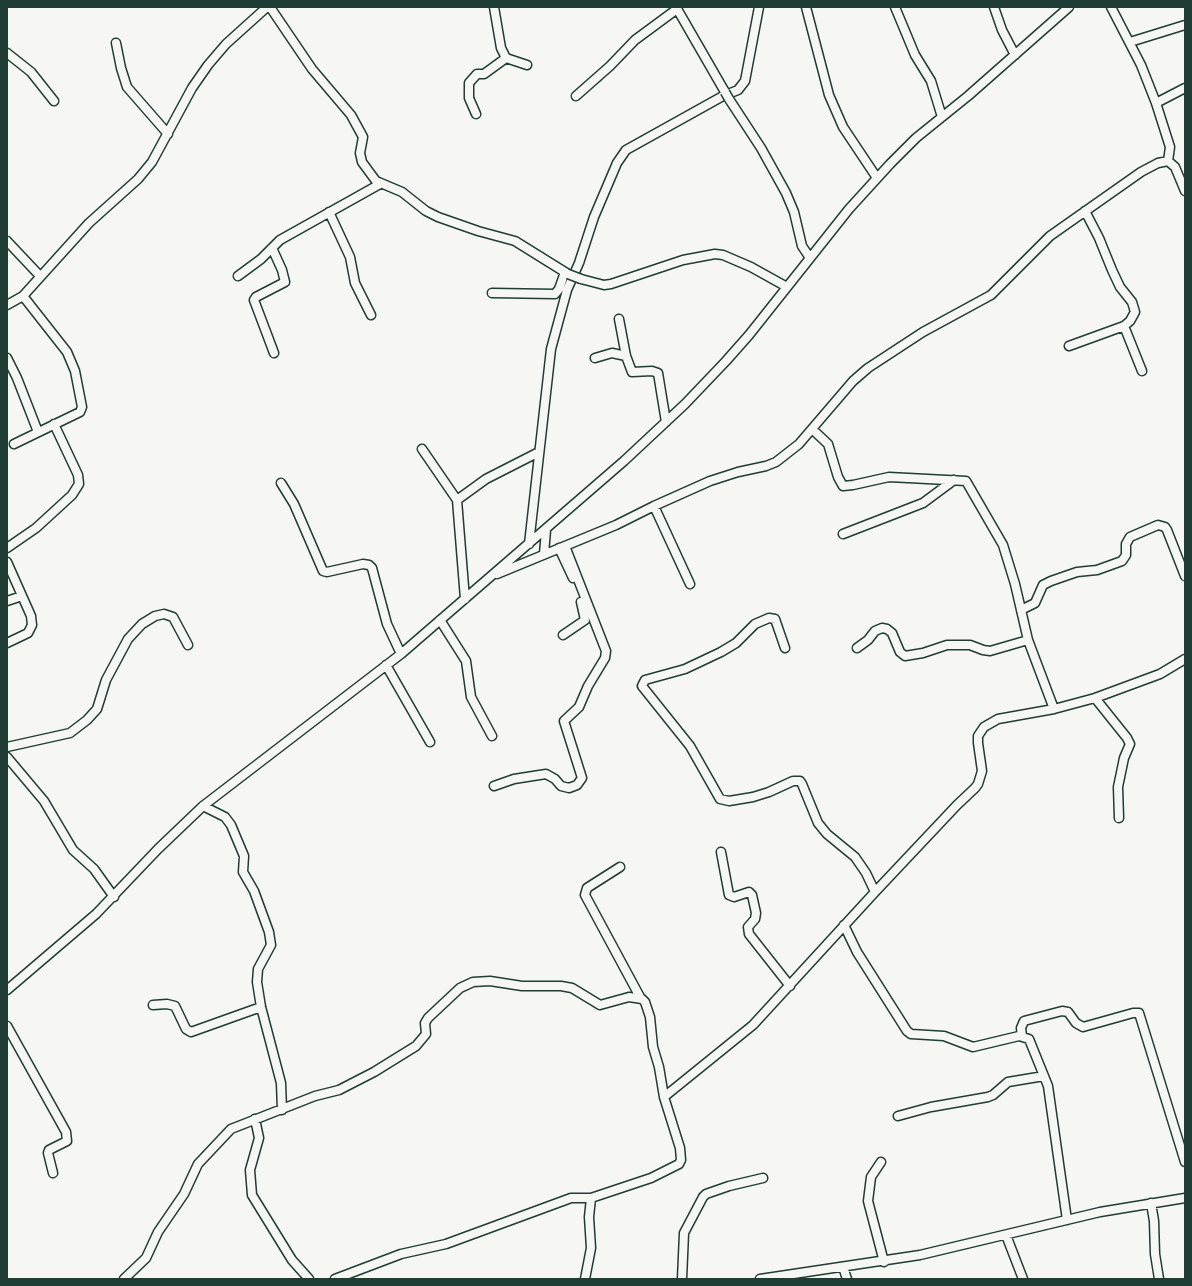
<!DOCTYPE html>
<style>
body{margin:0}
#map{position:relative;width:1192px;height:1286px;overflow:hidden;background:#f6f6f2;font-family:Mali,sans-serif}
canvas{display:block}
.frame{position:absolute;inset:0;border:8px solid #1f3d34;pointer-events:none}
</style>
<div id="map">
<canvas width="1192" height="1286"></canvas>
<div class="frame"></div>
</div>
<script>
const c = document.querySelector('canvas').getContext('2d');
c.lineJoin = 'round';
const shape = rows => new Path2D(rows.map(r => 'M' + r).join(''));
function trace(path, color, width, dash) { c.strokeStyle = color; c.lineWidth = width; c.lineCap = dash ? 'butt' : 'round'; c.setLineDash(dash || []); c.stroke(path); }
const minor = shape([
 [270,7,312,69,351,115,363,137,360,153,362,162,376,181,402,192,426,211,438,217,478,231,515,241,568,274],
 [494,7,501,48,506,58,527,65],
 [676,7,725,92],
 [806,7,829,95,843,127,877,178],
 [895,7,915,55,931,81,942,117],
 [994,7,1002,30,1015,55],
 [1111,7,1141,65,1156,103,1170,147,1168,161],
 [1130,42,1185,25],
 [116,43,121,68,127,87,168,134],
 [7,53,31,72,54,101],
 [576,96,610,66,635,40,677,9],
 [729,99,761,148,786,193,794,212,802,246,810,258],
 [1156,103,1185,88],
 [476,114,469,98,469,83,477,74,484,74,506,58],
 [329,212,350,257,355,283,371,315],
 [7,241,40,276],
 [272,248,282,270,285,282,256,297,254,300,274,353],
 [238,276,261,259,280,240,380,184],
 [581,279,604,285,611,284,683,260,715,254,723,255,751,267,787,287],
 [492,293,555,294,559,289,565,272],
 [7,305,23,296,89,223,138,179,152,162,192,88,208,65,226,44,267,7],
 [619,319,626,356,632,372,652,371,658,373,666,422],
 [1124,326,1142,371],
 [1069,346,1124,326,1130,321,1135,312,1132,302,1120,287,1112,270,1099,238,1085,211],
 [7,358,17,378,38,432],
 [595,358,612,353,626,356],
 [812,429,828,444,838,477,843,486,853,485,889,477,966,481,1003,545,1015,584,1028,640,1054,709],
 [14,444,80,412,82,407,75,371,67,352,23,296],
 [422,449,457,500],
 [281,483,294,504,323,571,327,572,363,564,369,565,372,568,387,624,401,654],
 [654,506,690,584],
 [843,534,923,503,954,480],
 [529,544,551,349,567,290,579,263,594,217,617,163,626,150,723,96,738,90,745,81,759,7],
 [7,548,36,528,72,495,79,484,78,475,54,424],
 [559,548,573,578],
 [544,554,546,530],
 [7,562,31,616,32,625,28,633,7,643],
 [497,574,616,525,654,506,710,481,738,472,766,466,776,462,799,444,853,381,868,368,923,332,991,295,1050,236,1141,172,1158,163,1168,161,1175,167,1185,191],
 [465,599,457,500,486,479,539,452],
 [7,601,22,596],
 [1021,610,1035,603,1043,585,1051,581,1077,572,1097,570,1122,561,1126,555,1126,544,1130,537,1158,525,1165,527,1167,530,1185,576],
 [440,620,466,661,471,697,492,736],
 [563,635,585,620,581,602],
 [785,648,775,619,769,618,755,624,736,643,721,652,685,669,645,680,642,686,690,746,720,799,729,801,753,797,769,792,793,781,800,781,802,784,818,823,827,834,855,857,866,873,875,892],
 [857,648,868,640,875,631,882,628,887,629,892,633,900,652,905,656,923,653,947,645,970,645,983,650,990,651,1028,640],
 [386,665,430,742],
 [1095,698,1127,738,1130,744,1124,758,1118,787,1119,818],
 [7,747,70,733,87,720,97,709,106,680,128,639,142,624,155,616,164,614,173,617,188,645],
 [7,757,44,801,73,850,94,869,114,897],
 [494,786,514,779,546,774,555,779,561,786,569,788,577,785,582,778,564,721,579,707,588,686,605,658,606,651,565,546],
 [203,806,225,817,231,825,244,856,243,872,254,891,269,932,271,945,258,969,257,982,261,1007,281,1083,282,1110],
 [721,852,729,895,734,897,749,892,752,895,756,913,755,919,748,927,749,934,790,986],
 [620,867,587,888,585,895,640,997],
 [844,925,857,952,907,1031,911,1034,944,1036,973,1047,1019,1036,1029,1039,1048,1086,1067,1220],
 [7,990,96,914,158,849,203,806,401,654,624,461,685,404,726,361,749,335,849,209,890,164,916,138,968,96,1069,7],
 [153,1005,167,1004,175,1006,186,1029,191,1032,261,1007],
 [7,1026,66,1132,67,1141,49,1150,48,1153,53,1173],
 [1022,1036,1021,1028,1024,1021,1062,1011,1068,1012,1076,1023,1083,1027,1133,1013,1139,1013,1185,1162],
 [898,1116,931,1107,988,1097,993,1095,1008,1082,1044,1076],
 [255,1119,259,1138,250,1170,252,1195,292,1260,309,1279],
 [881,1162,871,1177,868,1201,884,1262],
 [1151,1203,1154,1221,1155,1254,1159,1279],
 [1006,1235,1023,1279],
 [843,1267,847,1279],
 [124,1279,146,1258,158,1232,184,1194,198,1164,231,1129,315,1096,339,1090,374,1072,416,1046,426,1034,425,1023,428,1018,460,988,473,982,490,981,522,986,561,986,572,988,600,1005,629,997,642,999,645,1002,650,1017,653,1047,659,1067,664,1097],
 [335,1279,401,1254,446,1244,571,1198,591,1198],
 [585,1279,591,1248,589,1217,591,1198,651,1178,679,1164,681,1160,680,1148,664,1097,753,1025,875,892,957,805,975,788,978,784,982,771,978,743,978,736,984,727,998,719,1054,709,1095,698,1160,674,1185,659],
 [682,1279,684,1233,703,1197,706,1194,729,1186,763,1178],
 [760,1279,920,1255,1100,1212,1185,1198]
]);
trace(minor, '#1f3d34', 11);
trace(minor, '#f6f6f2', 8);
const minorBridge = shape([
 [725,92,729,99],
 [568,274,581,279]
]);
trace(minorBridge, '#1f3d34', 11, []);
trace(minorBridge, '#f6f6f2', 8);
</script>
